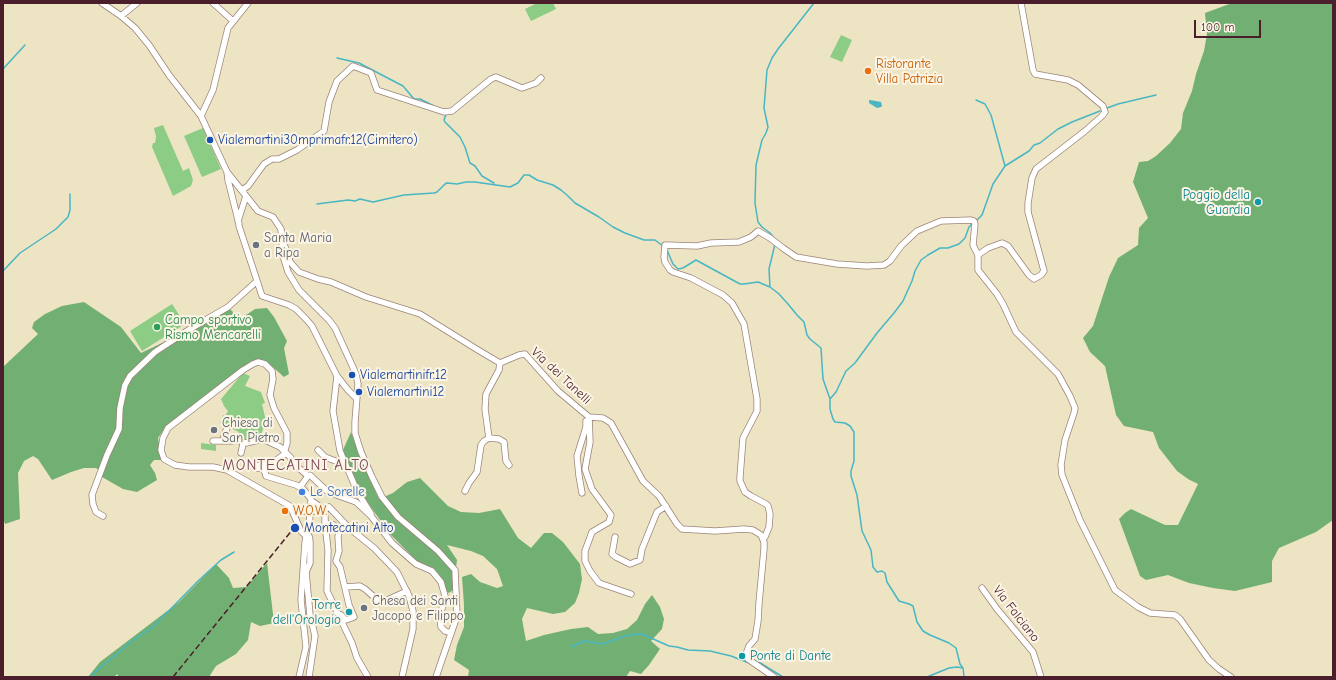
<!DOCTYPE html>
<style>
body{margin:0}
#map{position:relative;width:1336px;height:680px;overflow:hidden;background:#ede4c4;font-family:"Comic Neue",sans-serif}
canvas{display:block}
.frame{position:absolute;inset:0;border:4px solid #4a1f2b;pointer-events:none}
.scale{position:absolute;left:1194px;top:20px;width:67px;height:18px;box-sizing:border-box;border:2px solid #4a1f2b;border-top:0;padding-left:5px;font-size:12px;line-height:14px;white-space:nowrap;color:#4a1f2b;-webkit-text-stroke:3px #fcf5e5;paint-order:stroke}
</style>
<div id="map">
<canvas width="1336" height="680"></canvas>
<div class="frame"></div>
<div class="scale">100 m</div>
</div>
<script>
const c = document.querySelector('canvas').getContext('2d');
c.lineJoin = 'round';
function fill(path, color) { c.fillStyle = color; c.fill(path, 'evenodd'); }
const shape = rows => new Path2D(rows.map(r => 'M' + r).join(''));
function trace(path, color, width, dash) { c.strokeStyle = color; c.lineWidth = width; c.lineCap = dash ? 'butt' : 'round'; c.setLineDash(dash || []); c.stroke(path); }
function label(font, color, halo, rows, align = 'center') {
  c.font = font + ' "Comic Neue",sans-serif'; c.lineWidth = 4; c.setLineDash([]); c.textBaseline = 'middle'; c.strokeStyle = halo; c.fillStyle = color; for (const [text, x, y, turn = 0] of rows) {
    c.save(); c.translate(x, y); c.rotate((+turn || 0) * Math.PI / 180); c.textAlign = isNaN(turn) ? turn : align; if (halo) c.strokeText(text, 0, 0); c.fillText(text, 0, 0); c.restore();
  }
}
fill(shape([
 [537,3,553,3,556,9,531,21,525,9],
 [841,35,852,40,842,62,830,57],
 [163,125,183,171,189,168,193,180,191,186,173,196,152,147,153,143,155,143,156,137,154,128],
 [203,128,221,169,202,177,184,136],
 [172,304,185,324,142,351,130,331],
 [243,373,250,376,245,386,261,392,265,403,262,404,266,421,260,437,246,440,237,438,239,432,220,423,223,415,225,416,228,411,224,406,221,399],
 [201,443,216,445,216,451,201,449]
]), '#8ccc84');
fill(shape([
 [1232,3,1333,3,1333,520,1316,532,1279,548,1272,561,1272,582,1235,591,1213,588,1189,583,1168,575,1146,580,1140,576,1119,519,1125,513,1131,509,1165,525,1178,525,1198,484,1188,479,1177,471,1159,448,1153,432,1124,426,1116,415,1105,366,1090,352,1083,338,1093,326,1109,277,1118,258,1138,245,1139,228,1148,218,1133,182,1139,162,1148,161,1156,156,1170,143,1181,129,1183,113,1192,91,1196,74,1204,51,1207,34,1205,13],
 [84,302,121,327,141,353,183,333,228,307,240,319,255,309,267,308,274,317,287,341,284,348,289,374,284,377,266,361,251,361,179,416,165,428,158,438,162,460,154,460,150,465,155,473,157,480,137,492,123,489,102,477,99,470,96,468,84,468,71,472,52,480,38,459,33,456,24,461,18,473,20,519,5,524,3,518,3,367,38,334,32,328,34,322,45,314,62,306],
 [351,432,367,473,379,499,393,493,407,482,420,478,448,506,461,512,479,513,500,509,518,538,531,548,544,533,552,533,563,542,580,564,582,579,579,593,575,603,565,612,553,614,527,608,522,619,526,641,544,635,571,629,588,627,598,634,613,633,627,629,637,620,645,604,652,595,660,607,664,619,662,629,651,641,660,649,649,665,641,674,630,671,626,677,468,677,469,670,454,660,457,645,464,627,464,605,462,577,471,574,480,582,497,588,503,586,497,569,483,556,471,551,447,545,457,560,453,590,449,593,446,591,434,569,417,561,390,534,358,489,343,450],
 [267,563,274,623,260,626,251,622,248,640,236,654,216,666,209,677,118,677,118,674,113,677,88,677,100,662,179,602,216,564,229,578,233,588,246,587]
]), '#71b072');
fill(shape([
 [869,100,870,100,881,102,882,106,881,107,877,108,869,103]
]), '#49b6c4');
trace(shape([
 [337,58,359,63,403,86,414,99,420,99,434,106],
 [3,69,25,45],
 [976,100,985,104,991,115,1005,166],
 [1107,108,1118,104,1156,95],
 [446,114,444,120,445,122,460,137,465,147,470,163,475,166,482,176,494,183],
 [317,204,348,200,355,201,360,199,373,202,404,195,434,193,437,192,445,184,447,183,457,184,466,182,475,182,510,187,518,183,524,175,529,175,537,180,553,185,561,190,568,196,575,203,599,217,613,227,625,233,644,240,655,240,663,246],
 [976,221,982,215,993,184,1005,166,1029,151,1034,145,1040,143,1058,129,1072,122,1100,111],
 [774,238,770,233,762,227,758,222,755,203,756,165,762,140,766,133,768,127,764,108,767,70,772,58,778,49,814,3],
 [667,250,673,264,678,269,683,268,696,260,740,284,744,284,758,282,770,287,779,294,788,304,797,315,804,322,807,335,810,339,821,348,823,379,830,399,830,409,833,419,835,422,845,423,850,426,854,432,854,461,851,471,851,476,857,495,862,531,871,550,873,567,877,572,882,571,885,573,887,582,899,601,909,604,913,606,917,622,923,631,930,635,949,643,956,648,960,664,963,668,964,677],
 [3,271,20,253,56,229,68,217,70,210,70,194],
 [770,287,769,269,775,244],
 [830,399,836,392,846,371,855,363,877,333,894,313,903,301,912,281,915,271,921,260,928,255,940,248,948,248,959,244,965,238,969,227,973,223],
 [571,647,584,641,603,644,628,635,642,634,669,646,677,647,688,650,710,651,731,656,749,663],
 [754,661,757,661,783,677],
 [89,677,132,641,155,625,198,581,221,560,234,552],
 [927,677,949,668,957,667,963,668]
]), '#49b6c4', 1.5);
const minor = shape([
 [102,3,121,16,135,28,149,45,169,75,201,116,227,172,258,211,273,217,281,229,283,256,288,272,299,290,329,320,335,328,356,374,358,384,355,422,355,433,361,452,372,477,382,497,398,517,438,551,455,570,457,616,436,677],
 [213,3,233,21],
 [1021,3,1033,70,1035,74,1068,80,1078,85,1103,106,1105,112,1102,116,1085,131,1036,169,1032,178,1028,203,1028,212,1044,271,1041,275,1034,279,1029,275,1008,246,1002,243,988,248,978,255,978,270,997,294,1003,304,1016,332,1058,374,1070,396,1075,408,1074,413,1065,440,1061,465,1062,475,1080,520,1115,590,1138,607,1150,613,1175,615,1180,619,1209,660,1219,669,1231,677],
 [121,16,137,3],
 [201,116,213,90,228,28,248,3],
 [227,172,228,180,239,224],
 [242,190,248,186,264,164,272,159,279,159,297,150,324,131,329,102,337,81,353,66,371,73,377,90,444,112,452,111,491,79,496,77,522,88,536,83,541,78],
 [238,221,246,196],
 [239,226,262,296,289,305,296,309,306,319,312,326,337,376,348,390,356,398],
 [284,245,287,251,290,262,299,272,318,279,331,282,366,297,420,314,478,350,500,363],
 [500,363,519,355,525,354,558,391,589,417,603,418,611,423,643,481,659,496,677,524,682,529,715,531,744,529,753,530,761,535,764,542,764,549,759,603,758,621,755,639,749,646,746,654,748,659,774,677],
 [337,376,333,411,340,451,357,491,371,514],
 [589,417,590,442,585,469,592,489,611,515,609,522,592,532,585,551,585,561,590,571,599,583,631,594],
 [227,428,224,436,246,443,263,439,280,447,285,452],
 [489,438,485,409,486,394,499,370,500,363],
 [213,441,232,441],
 [285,450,287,443,287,433,274,408,270,395,273,379,272,371,265,364,258,362,253,364,243,370,168,428,163,438,161,450,164,459,175,465,189,467,213,467,227,470,290,506,301,531,306,536,309,536,310,541,310,563,306,572,310,615,315,636,309,677],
 [318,450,325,457,346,465],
 [241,453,243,444],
 [247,465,256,466,271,464,286,453,291,458,292,462,308,476,300,487],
 [256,466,257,468,264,469,266,476,296,485,303,489,311,499,311,501,313,502,325,510,325,523,328,550,327,591,352,643,357,658,368,677],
 [308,476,310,475,313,478,328,492,356,502,371,516,392,543,416,564,432,571,441,582,445,596,440,617,441,627,445,631,451,633],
 [465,491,469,483,477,472,481,445,484,441,489,438,499,439,504,442,506,461,509,465],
 [582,493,579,476,577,456,586,427,586,421],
 [329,507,348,527,374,548,397,572,409,596,413,611,413,629,402,677],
 [103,516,96,512,93,504,92,495,107,455,119,429,120,408,123,394,125,385,130,376,155,352,190,329,228,307,257,281],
 [325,523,334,525,339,532],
 [615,537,612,554,616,557,630,564,640,560,642,549,657,512,666,506],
 [763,538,765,537,769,527,770,514,768,506,766,504,751,496,745,492,740,481,740,477,743,438,757,411,757,399,744,324,732,303,723,295,691,278,673,272,670,270,665,262,664,257,665,245,697,246,711,243,739,242,751,237,758,231,770,238,783,248,796,257,837,264,867,266,884,265,890,261,901,246,917,231,941,221,971,220,974,221,975,224,973,245,978,255],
 [345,587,360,586,365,589,381,603,407,591],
 [982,588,997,609,1033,652,1041,677],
 [341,615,346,620,354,617,349,605,340,567,336,561,339,551,338,537,339,532,346,526],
 [299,677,306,647,301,600,305,543,306,536,309,528,311,501]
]);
trace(minor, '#9c8278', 7);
trace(minor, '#fff', 5.5);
trace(shape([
 [173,677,293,529]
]), '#4a1f2b', 1.5, [6, 3]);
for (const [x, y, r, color] of [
 [868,71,4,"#e8710a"],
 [210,140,4,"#1a4fb4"],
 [1258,202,4,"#0f9aa8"],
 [256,245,4,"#6b7280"],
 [157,327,4,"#2e9e5b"],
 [352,375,4,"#1a4fb4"],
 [359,392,4,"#1a4fb4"],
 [214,430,4,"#6b7280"],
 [302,492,4,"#3f7fe0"],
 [285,511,4,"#e8710a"],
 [295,528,5,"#1a4fb4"],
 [364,608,4,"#6b7280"],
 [349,612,4,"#0f9aa8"],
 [742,656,4,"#0f9aa8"]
]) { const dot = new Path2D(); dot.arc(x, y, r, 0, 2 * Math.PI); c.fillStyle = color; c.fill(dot); trace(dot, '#fcf5e5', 1.5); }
label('13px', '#c56008', '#fcf5e5', [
 ["Ristorante",876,64],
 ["Villa Patrizia",876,79],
 ["W.O.W.",293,511]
], 'left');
label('13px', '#164399', '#fcf5e5', [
 ["Vialemartini30mprimafr.12(Cimitero)",218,140],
 ["Vialemartinifr.12",360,375],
 ["Vialemartini12",367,392],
 ["Montecatini Alto",304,528]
], 'left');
label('13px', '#0d838f', '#fcf5e5', [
 ["Poggio della",1250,195],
 ["Guardia",1250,210],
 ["Torre",341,605],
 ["dell'Orologio",341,620],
 ["Ponte di Dante",750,656,"left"]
], 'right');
label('13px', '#5b616d', '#fcf5e5', [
 ["Santa Maria",264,238],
 ["a Ripa",264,253],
 ["Chiesa di",222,423],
 ["San Pietro",222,438],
 ["Chesa dei Santi",372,601],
 ["Jacopo e Filippo",372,616]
], 'left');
label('13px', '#27864d', '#fcf5e5', [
 ["Campo sportivo",165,320],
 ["Rismo Mencarelli",165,335]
], 'left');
label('13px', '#4a1f2b', '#fcf5e5', [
 ["Via dei Tanelli",561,376,43],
 ["Via Falciano",1016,614,52]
]);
label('13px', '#366cbe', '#fcf5e5', [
 ["Le Sorelle",310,492]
], 'left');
c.letterSpacing = '1px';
label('15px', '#7a4a5a', '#fcf5e5', [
 ["MONTECATINI ALTO",296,466]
]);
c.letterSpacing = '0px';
</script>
